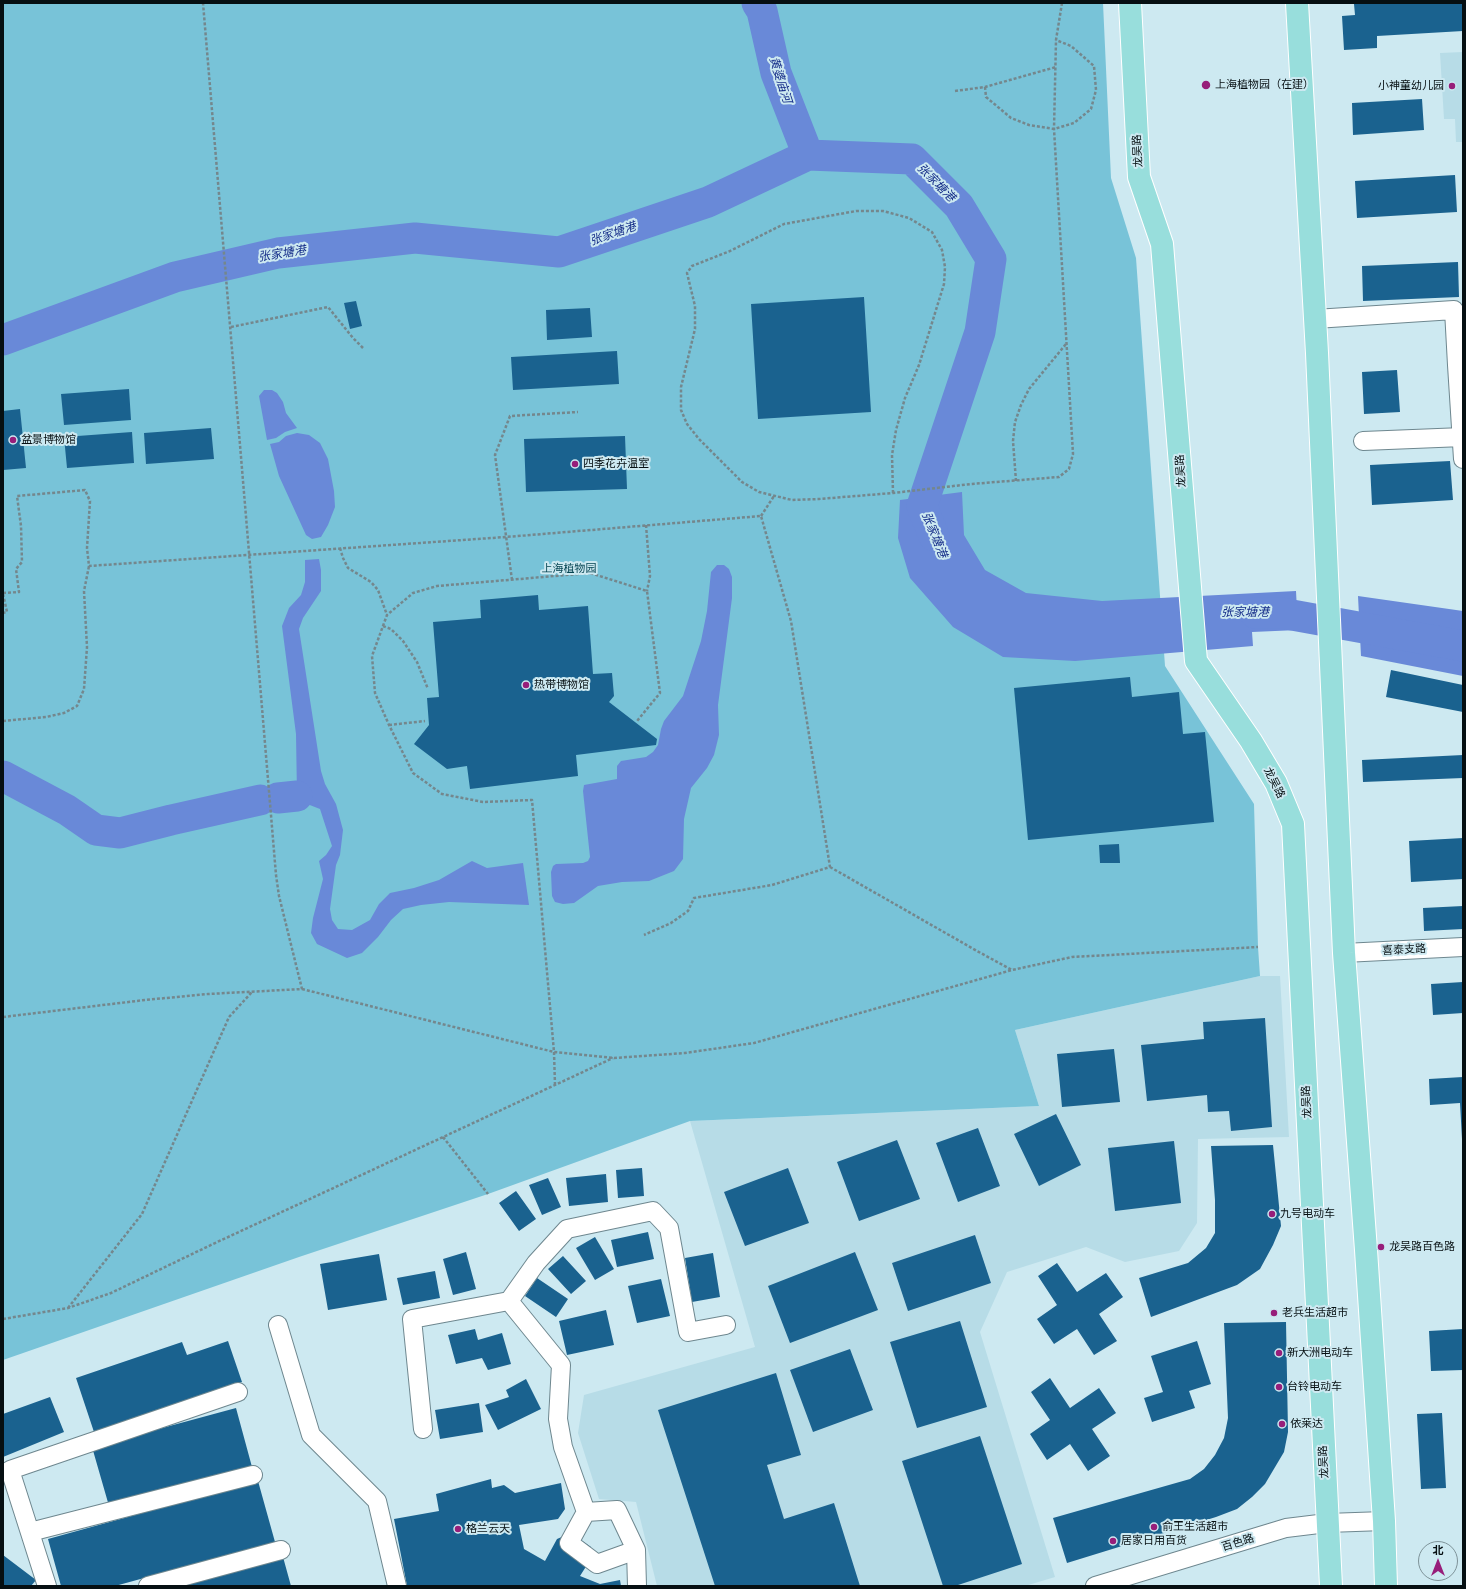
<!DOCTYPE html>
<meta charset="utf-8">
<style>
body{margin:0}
#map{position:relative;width:1466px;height:1589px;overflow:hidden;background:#cde9f1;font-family:Manrope,"Noto Sans SC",sans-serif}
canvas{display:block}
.frame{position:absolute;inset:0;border:4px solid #060f12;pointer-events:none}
.north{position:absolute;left:1418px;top:1541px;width:40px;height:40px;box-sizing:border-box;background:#cde9f1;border:1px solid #7d9298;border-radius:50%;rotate:0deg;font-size:11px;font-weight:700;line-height:16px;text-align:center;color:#060f12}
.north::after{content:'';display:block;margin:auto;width:14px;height:18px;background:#971e7a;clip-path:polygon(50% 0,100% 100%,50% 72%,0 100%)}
</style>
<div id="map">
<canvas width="1466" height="1589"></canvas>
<div class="frame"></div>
<div class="north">北</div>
</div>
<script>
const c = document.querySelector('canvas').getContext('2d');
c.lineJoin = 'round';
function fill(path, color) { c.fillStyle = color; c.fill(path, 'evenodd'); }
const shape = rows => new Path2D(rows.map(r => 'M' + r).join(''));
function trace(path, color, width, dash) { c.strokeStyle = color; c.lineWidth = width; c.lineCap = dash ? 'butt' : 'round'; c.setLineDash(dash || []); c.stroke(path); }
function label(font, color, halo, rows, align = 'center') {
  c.font = font + ' Manrope,"Noto Sans SC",sans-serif'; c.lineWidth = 4; c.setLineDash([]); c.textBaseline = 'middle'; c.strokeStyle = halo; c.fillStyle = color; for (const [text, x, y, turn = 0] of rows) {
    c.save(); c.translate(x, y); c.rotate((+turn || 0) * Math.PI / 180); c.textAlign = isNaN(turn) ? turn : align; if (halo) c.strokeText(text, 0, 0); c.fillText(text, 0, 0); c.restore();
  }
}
fill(shape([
 [1463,52,1463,142,1456,142,1455,119,1444,119,1440,53],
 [1260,976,1280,976,1289,1137,1198,1139,1197,1223,1179,1251,1125,1262,1086,1247,1007,1272,980,1332,1055,1577,1025,1586,657,1586,636,1502,599,1499,578,1433,584,1395,755,1347,690,1121,1039,1106,1015,1030]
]), '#b7dce7');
fill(shape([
 [3,3,1103,3,1111,178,1136,258,1165,666,1254,804,1258,947,1260,976,1015,1030,1039,1106,690,1121,488,1194,299,1257,3,1360]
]), '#78c3d8');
fill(shape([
 [264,390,272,390,277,393,283,402,286,413,297,428,285,432,276,438,267,440,259,396],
 [297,433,309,435,320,443,328,459,334,491,335,507,328,525,321,537,312,539,306,535,279,476,270,444,279,442,286,436],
 [962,492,964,535,985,570,1026,593,1102,601,1296,591,1298,630,1252,632,1253,646,1075,661,1003,657,953,627,910,578,898,538,900,500],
 [319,559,321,570,321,591,303,618,299,629,321,771,325,784,336,804,343,830,340,855,336,865,330,909,332,920,338,929,352,930,370,920,379,904,390,893,414,888,439,880,472,861,487,868,523,863,529,905,449,902,421,905,403,909,391,920,378,937,362,953,347,958,317,944,311,933,313,918,323,879,319,861,326,855,332,846,320,809,302,802,297,796,296,734,282,626,289,608,301,595,305,582,305,560],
 [717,565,724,565,729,569,732,577,732,598,718,705,719,735,714,755,707,768,691,788,684,819,683,859,674,871,649,881,622,882,598,886,574,903,563,904,555,902,552,896,551,872,553,866,556,864,583,863,588,861,590,857,583,791,584,785,617,779,617,766,621,761,646,757,653,752,658,745,661,729,664,721,683,696,701,641,707,611,711,572],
 [1358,596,1463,611,1463,676,1361,656]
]), '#6989d8');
trace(shape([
 [757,3,762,11,776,73,808,155],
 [3,340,175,277,278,253,415,238,559,252,708,202,808,155,912,159,959,206,991,259,980,332,922,506,934,536],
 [1255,613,1281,613,1463,646],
 [3,776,67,810,96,830,120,833,171,820,260,800],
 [278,798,297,796]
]), '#6989d8', 31);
fill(shape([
 [1374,3,1463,3,1463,31,1377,36,1377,48,1344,50,1342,16,1355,15,1354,4],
 [1422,99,1424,130,1353,135,1352,103],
 [1455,175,1457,212,1357,218,1355,181],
 [1458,262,1459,297,1363,301,1362,266],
 [864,297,871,412,758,419,751,304],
 [356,301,362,326,350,329,344,303],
 [590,308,592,337,547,340,546,310],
 [617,351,619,384,513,390,511,357],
 [1397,370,1400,412,1364,414,1362,372],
 [129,389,131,420,64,425,61,394],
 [20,409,26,468,3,470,3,411],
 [211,428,214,459,146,464,144,433],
 [132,432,134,463,67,468,64,437],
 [625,436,627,489,526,492,524,439],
 [1450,461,1453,500,1372,505,1370,465],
 [538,595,539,610,588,606,593,674,612,673,614,696,609,702,657,739,656,745,576,755,578,776,470,789,467,766,447,769,414,744,429,725,427,698,439,697,433,622,481,618,480,600],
 [1391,670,1463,685,1463,712,1386,697],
 [1130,677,1132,697,1179,692,1183,734,1205,732,1214,822,1028,840,1014,688],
 [1463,755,1463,778,1363,782,1362,760],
 [1463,838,1463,879,1411,882,1409,841],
 [1119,844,1120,863,1100,863,1099,845],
 [1463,906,1463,929,1424,931,1423,908],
 [1463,982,1463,1013,1433,1015,1431,984],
 [1265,1018,1272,1127,1231,1131,1229,1111,1208,1112,1207,1095,1147,1101,1141,1045,1204,1039,1203,1022],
 [1114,1049,1120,1102,1062,1107,1057,1054],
 [1463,1077,1463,1139,1462,1139,1460,1103,1430,1105,1429,1079],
 [1056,1114,1081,1165,1039,1186,1014,1134],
 [978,1128,1000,1186,958,1202,936,1143],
 [897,1140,920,1199,859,1221,837,1162],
 [1174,1141,1181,1203,1115,1211,1108,1148],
 [1273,1145,1281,1226,1273,1245,1260,1269,1237,1285,1151,1317,1139,1278,1188,1263,1206,1248,1215,1233,1215,1200,1211,1146],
 [642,1168,644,1196,618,1198,616,1170],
 [788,1168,809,1223,745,1246,724,1192],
 [606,1174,608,1202,569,1206,566,1178],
 [548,1178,561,1207,542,1215,529,1185],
 [516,1191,536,1219,519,1231,499,1203],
 [648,1232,654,1259,617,1267,611,1240],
 [975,1235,991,1283,908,1311,892,1263],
 [595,1237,614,1269,595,1280,576,1248],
 [466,1252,476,1289,453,1295,443,1259],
 [855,1252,878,1310,790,1343,768,1286],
 [713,1253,720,1297,692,1302,685,1258],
 [379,1254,387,1300,328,1310,320,1264],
 [563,1256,586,1281,571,1294,548,1269],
 [1057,1263,1077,1292,1106,1273,1123,1297,1099,1314,1117,1341,1094,1355,1077,1329,1054,1344,1037,1319,1057,1305,1038,1276],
 [435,1271,440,1298,403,1305,397,1278],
 [537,1278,568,1299,556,1317,525,1296],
 [661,1279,670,1316,637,1323,628,1286],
 [606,1310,614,1345,567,1355,559,1321],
 [960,1321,987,1407,917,1428,890,1342],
 [1286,1322,1288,1432,1284,1452,1265,1484,1252,1497,1237,1509,1216,1517,1067,1563,1053,1518,1190,1479,1204,1469,1215,1455,1224,1438,1228,1418,1224,1323],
 [475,1329,478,1340,502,1333,511,1364,488,1370,482,1358,456,1364,448,1335],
 [1463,1329,1463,1370,1431,1371,1429,1331],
 [228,1341,242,1382,94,1432,76,1378,182,1342,187,1355],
 [1197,1341,1211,1384,1189,1391,1195,1408,1152,1422,1144,1398,1163,1392,1151,1356],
 [850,1349,873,1410,813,1432,790,1370],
 [776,1373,801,1455,767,1465,784,1519,834,1503,860,1586,715,1586,658,1410],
 [1050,1378,1070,1408,1099,1388,1116,1413,1092,1429,1110,1456,1088,1471,1070,1444,1047,1460,1030,1434,1050,1420,1031,1392],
 [526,1379,541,1409,498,1430,485,1405,509,1397,506,1390],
 [50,1397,64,1432,3,1457,3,1414],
 [479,1403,483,1432,440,1439,435,1410],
 [236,1408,252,1467,109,1506,92,1447],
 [1442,1413,1446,1488,1421,1489,1417,1414],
 [980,1436,1022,1564,955,1586,943,1586,902,1461],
 [491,1479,492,1488,504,1485,515,1493,561,1483,565,1509,558,1519,519,1525,524,1549,545,1561,557,1539,571,1533,591,1547,592,1557,580,1576,600,1584,620,1580,621,1586,407,1586,394,1519,439,1511,436,1494],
 [258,1481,275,1542,115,1586,61,1586,48,1539],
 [3,1555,36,1580,31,1586,3,1586],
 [283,1557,291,1586,182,1586]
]), '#1a628f');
const minor = shape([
 [1315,319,1454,310,1457,365],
 [1463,365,1457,365,1463,459],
 [1363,441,1463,437],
 [1344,953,1463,947],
 [278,1325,311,1435,377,1501,397,1586],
 [423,1429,412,1319,509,1301],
 [586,1512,563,1447,558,1419,561,1365,509,1301,536,1263,567,1229,653,1211,669,1228,688,1332,726,1325],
 [30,1532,253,1475],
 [636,1550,597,1564,569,1543,586,1512,617,1510,636,1550,637,1586],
 [47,1586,10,1470,238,1392],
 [148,1586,281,1550],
 [1095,1586,1286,1528,1327,1523,1384,1521]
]);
const major = shape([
 [1130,3,1139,177,1162,244,1196,661,1251,741,1276,783,1293,824,1331,1586],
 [1297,3,1317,353,1344,953,1366,1250,1384,1521,1386,1586]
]);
trace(minor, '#6e878f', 20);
trace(major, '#fff', 24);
trace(shape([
 [985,87,986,97,1011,118,1029,125,1054,129,1074,123,1091,109,1096,90,1094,66,1071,46,1056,40],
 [955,91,985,87,1056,67],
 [231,327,328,307,353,338,364,349],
 [1016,481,1013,441,1015,422,1021,405,1029,389,1066,344],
 [893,493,892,455,896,430,905,398,919,365,944,284,945,267,942,250,932,232,909,218,883,211,856,211,784,224,730,251,692,266,687,273,695,306,695,329,681,387,681,410,687,424,699,439,742,482,759,492,792,500,819,499,893,493,971,484,1059,477,1069,469,1073,454,1054,129,1056,40,1062,3],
 [761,516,774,496],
 [646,525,650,576,647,591],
 [340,548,343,558,348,568,371,582,378,590,387,615],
 [512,580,495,455,510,416,578,412],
 [3,593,19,592,16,569,22,562,21,526,17,496,85,490,90,501,87,548,89,566,506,537,761,516,791,621,830,867,772,885,694,898,688,911,671,923,644,935],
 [3,594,7,612,3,613],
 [383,626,391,629,403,641,417,662,428,689],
 [3,721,46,717,64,713,77,706,84,689,87,647,84,591,89,566],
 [389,725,425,721],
 [830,867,977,951,1012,970],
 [302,989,554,1052,614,1058,685,1053,754,1043,1012,970,1072,957,1258,947],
 [3,1017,145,1000,208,994,302,989,279,896,276,875,203,3],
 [555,1085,554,1052,532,800,483,802,442,794,413,773,389,725,375,693,372,656,387,615,413,593,437,586,590,573,647,591,660,693,637,721],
 [443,1137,488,1194],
 [68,1308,142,1214,229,1017,252,992],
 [3,1319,68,1308,111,1293,213,1244,613,1058]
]), '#74878d', 2.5, [3, 2]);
trace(minor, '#fff', 18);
trace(major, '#98dedc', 22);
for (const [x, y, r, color] of [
 [1206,85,5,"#971e7a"],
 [1452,86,4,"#971e7a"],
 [13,440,4,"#971e7a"],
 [575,464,4,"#971e7a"],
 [526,685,4,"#971e7a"],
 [1272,1214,4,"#971e7a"],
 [1381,1247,4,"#971e7a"],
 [1274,1313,4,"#971e7a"],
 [1279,1353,4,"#971e7a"],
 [1279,1387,4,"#971e7a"],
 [1282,1424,4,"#971e7a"],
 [1154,1527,4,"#971e7a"],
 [458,1529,4,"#971e7a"],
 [1113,1541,4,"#971e7a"]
]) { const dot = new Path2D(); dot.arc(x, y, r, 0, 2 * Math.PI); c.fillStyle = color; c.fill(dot); trace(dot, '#cde9f1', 1.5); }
label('11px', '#060f12', '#cde9f1', [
 ["上海植物园（在建）",1215,85],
 ["小神童幼儿园",1444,86,"right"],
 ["盆景博物馆",21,440],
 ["四季花卉温室",583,464],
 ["热带博物馆",534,685],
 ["九号电动车",1280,1214],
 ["龙吴路百色路",1389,1247],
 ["老兵生活超市",1282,1313],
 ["新大洲电动车",1287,1353],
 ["台铃电动车",1287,1387],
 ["依莱达",1290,1424],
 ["俞王生活超市",1162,1527],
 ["格兰云天",466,1529],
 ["居家日用百货",1121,1541]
], 'left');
label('11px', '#060f12', '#cde9f1', [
 ["龙吴路",1138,151,-93],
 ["龙吴路",1181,471,-94],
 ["龙吴路",1274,783,63],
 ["喜泰支路",1404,950,-3],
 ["龙吴路",1307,1102,-93],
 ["龙吴路",1324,1462,-93],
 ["百色路",1238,1543,-17]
]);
label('11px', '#054452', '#cde9f1', [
 ["上海植物园",569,569]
]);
label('italic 12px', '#162e89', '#cde9f1', [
 ["黄婆庙河",780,80,72],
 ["张家塘港",936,183,45],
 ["张家塘港",613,234,-19],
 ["张家塘港",282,254,-9],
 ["张家塘港",934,535,68],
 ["张家塘港",1245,613]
]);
</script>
